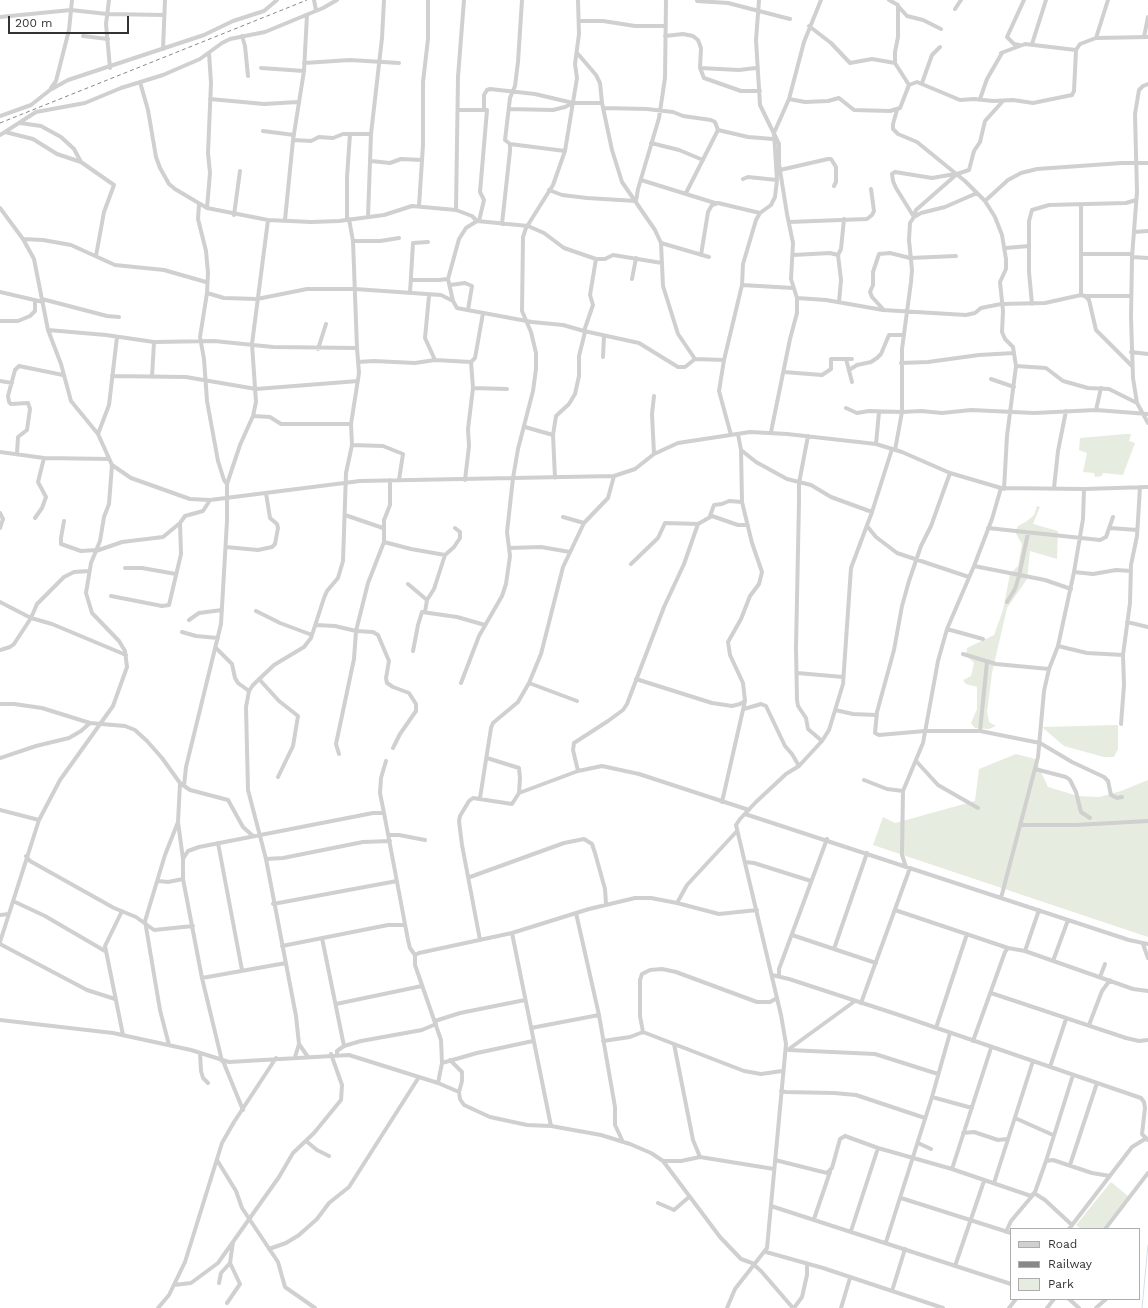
<!DOCTYPE html>
<style>
body{margin:0}
#map{position:relative;width:1148px;height:1308px;overflow:hidden;background:#fff;font-family:"Work Sans",sans-serif}
canvas{display:block}
.legend{position:absolute;left:1010px;top:1228px;width:130px;height:72px;box-sizing:border-box;background:#fff;border:1px solid #adadad;margin:0;padding:5px 7px;list-style:none;font-size:12px;color:#333}
.legend li{display:flex;align-items:center;gap:8px;height:20px}
.legend b{width:20px;border:1px solid #adadad}
.scale{position:absolute;left:8px;top:16px;width:121px;height:18px;box-sizing:border-box;border:2px solid #333;border-top:0;padding-left:5px;font-size:12px;line-height:14px;white-space:nowrap;color:#333;-webkit-text-stroke:3px #fff;paint-order:stroke}
</style>
<div id="map">
<canvas width="1148" height="1308"></canvas>
<ul class="legend">
<li><b style="height:5px;background:#d0d0d0"></b>Road</li>
<li><b style="height:5px;background:#888"></b>Railway</li>
<li><b style="height:11px;background:#e6ecdf"></b>Park</li>
</ul>
<div class="scale">200 m</div>
</div>
<script>
const c = document.querySelector('canvas').getContext('2d');
c.lineJoin = 'round';
function fill(path, color) { c.fillStyle = color; c.fill(path, 'evenodd'); }
const shape = rows => new Path2D(rows.map(r => 'M' + r).join(''));
function trace(path, color, width, dash) { c.strokeStyle = color; c.lineWidth = width; c.lineCap = dash ? 'butt' : 'round'; c.setLineDash(dash || []); c.stroke(path); }
fill(shape([
 [1126,434,1131,434,1129,441,1135,443,1123,475,1103,473,1102,476,1095,477,1094,473,1083,472,1087,453,1079,450,1080,438],
 [1037,506,1040,507,1033,524,1058,531,1057,559,1030,551,1027,579,1007,608,992,673,987,712,989,722,996,726,989,729,975,728,971,723,977,709,977,687,966,684,963,680,971,676,974,663,966,655,967,648,994,635,1003,610,1010,574,1018,566,1022,544,1015,532,1018,526,1027,521,1034,515],
 [1118,725,1118,749,1114,757,1104,757,1064,746,1042,727],
 [1016,754,1035,759,1048,787,1078,796,1099,797,1121,791,1148,780,1148,937,873,845,883,817,895,823,975,801,979,769],
 [1111,1182,1128,1196,1102,1229,1081,1229,1076,1225]
]), '#e6ecdf');
trace(shape([
 [1142,1308,1148,1245]
]), '#cfe2ee', 1);
trace(shape([
 [109,0,106,24,110,68],
 [314,0,316,10],
 [759,0,756,40,760,105,779,144,779,164,787,214,793,243,791,279,797,298,797,313,790,339,771,432],
 [889,0,898,5,898,37,895,52,895,63,909,85],
 [697,1,728,3,790,19],
 [898,6,907,16,923,20,941,29],
 [955,9,961,0],
 [0,17,71,10,107,14,164,15],
 [579,21,603,21,635,26,666,26],
 [809,26,831,43,850,63,872,59,895,63],
 [83,36,108,39],
 [242,36,245,46,248,76],
 [665,36,683,34,693,36,698,40,701,48,700,68,704,78,741,91,760,91],
 [1144,37,1148,17],
 [1096,38,1108,0],
 [1032,44,1046,0],
 [1019,45,1014,44,1007,37,1024,0],
 [163,49,165,0],
 [1001,53,1025,44,1076,50],
 [578,54,596,75,600,83,602,103,612,150,622,182,655,230,661,243,663,286,678,334,695,359,724,360],
 [304,63,350,60,399,63],
 [261,68,304,71],
 [700,68,739,70,756,68],
 [140,82,148,110,156,157,160,168,169,184,175,189,207,208,268,220,311,222,339,221,384,215,412,206,456,210,472,216,477,221,528,226,544,233,564,248,596,259,605,259,613,255,662,263],
 [922,83,932,55,940,47],
 [1148,84,1143,86,1139,90,1135,114,1137,192,1132,257,1131,317,1133,378,1137,403,1148,423],
 [51,88,56,81,69,30,72,0],
 [210,99,264,104,298,102],
 [789,99,805,102,828,101,839,98,854,110,890,111,900,108,909,85,917,82,960,100,974,99,993,101,1013,100,1033,103,1072,95,1074,91,1076,50,1080,44,1096,38,1148,37],
 [980,99,987,79,1002,53],
 [604,108,647,109,673,112,683,116,711,120,715,122,718,130],
 [484,109,484,95,487,90,490,89,535,94,573,103,602,103],
 [509,109,553,110,565,107,573,103],
 [459,110,487,110,480,192,484,200,479,221],
 [897,110,893,124,893,129,898,134,917,142,965,181,985,201,995,217,1002,235,1006,259,1006,269,1000,282,1003,311,1002,332,1005,339,1013,347,1016,366,1007,436,1004,489],
 [0,116,31,105,50,90,68,80,204,35,233,21,264,11,277,0],
 [20,123,41,126,61,137,74,149,81,162],
 [263,131,294,135],
 [5,132,33,139,57,154,81,162,114,185,104,212,96,256],
 [0,135,36,112,85,103,121,88,163,75,200,59,222,43,230,39,265,32,323,8,337,0],
 [293,140,311,141,319,137,333,138,343,134,371,134],
 [651,143,679,150,703,160],
 [510,144,565,151],
 [371,161,390,163,401,159,422,160],
 [780,170,828,159,831,159,836,167,836,182,834,186],
 [743,179,748,177,777,180],
 [641,180,715,203],
 [549,190,562,195,587,198,636,201,638,189,659,118,665,78,666,0],
 [686,193,718,130,748,137,773,139],
 [985,201,1008,180,1021,173,1037,169,1122,163,1148,163],
 [199,204,198,219,206,251,208,273,207,293,200,337,204,359,207,401,218,461,224,480,227,484],
 [1081,205,1081,295],
 [419,206,423,145,423,82,428,39,428,0],
 [0,208,23,239,34,259,48,330,61,364,71,401,98,434,112,465,131,478,190,499,210,500,360,481,614,476,635,469,654,454,678,443,750,432,787,434,876,444,902,452,950,473,1001,488,1084,489,1148,487],
 [207,208,210,173,208,153,211,83,209,53],
 [456,210,458,77,464,0],
 [234,215,240,171],
 [914,216,916,210,957,174,969,170,974,151,980,142,985,121,1003,101],
 [368,217,371,134,382,38,384,0],
 [914,217,896,188,893,181,892,174,895,172,932,178,955,174],
 [285,220,293,140,304,71,307,15],
 [347,220,347,177,350,134],
 [789,222,867,219,872,215,874,211,871,189],
 [502,224,510,151,510,144,505,140,510,98,515,86,518,62,522,0],
 [1134,232,1148,231],
 [23,239,43,240,71,245,115,265,164,270,206,282],
 [353,241,380,241,399,238],
 [661,243,709,257],
 [1006,248,1029,246],
 [1081,254,1132,254],
 [701,255,708,212,712,205,718,203,760,213],
 [793,255,830,253,838,255,841,280,839,302],
 [838,255,841,249,844,219],
 [1132,257,1148,258],
 [632,279,636,258],
 [411,280,439,280,448,279],
 [450,285,465,283,472,286,468,310],
 [742,285,793,288],
 [0,292,43,302],
 [207,293,224,298,257,299,307,289,355,289,441,295,453,301,457,308,462,309,532,322,563,325,584,331,593,305,590,295,596,259],
 [410,293,413,243,428,242],
 [429,296,425,338,435,360,471,362,475,358,483,313],
 [1085,296,1131,296],
 [797,298,826,300,883,310,966,315,975,313,981,308,1001,304,1045,303,1081,295,1085,296,1089,300,1096,330,1132,366],
 [42,299,107,316,119,317],
 [453,301,448,279,459,239,466,228,477,221],
 [1032,304,1029,272,1029,221,1032,210,1049,205,1126,203,1136,200],
 [883,309,872,297,870,292,873,285,873,272,879,254,890,253,910,258,956,256],
 [0,321,18,321,30,316,35,311,35,301],
 [48,330,106,335,154,342,214,341,273,347,357,348],
 [584,331,639,343,678,367,685,367,695,359],
 [318,349,326,324],
 [1131,352,1148,354],
 [603,357,604,336],
 [846,359,852,382],
 [358,362,374,361,415,363,435,360],
 [471,362,473,388],
 [901,363,928,362,979,355,1014,353],
 [1016,366,1046,368,1063,381,1088,388,1109,389,1137,403],
 [849,370,857,365,871,362,877,358,881,354,889,335,903,335],
 [784,372,822,375,831,369,831,359,852,359],
 [112,376,186,377,256,389,358,381],
 [152,377,154,342],
 [991,379,1014,387],
 [0,381,12,383],
 [654,396,652,414,654,454],
 [846,408,857,413,869,411,902,412,921,411,942,413,971,410,1034,413,1096,410,1148,414],
 [1096,410,1101,388],
 [253,416,270,417,281,424,351,424],
 [525,427,553,435],
 [98,434,109,405,117,337],
 [731,435,719,391,724,360,742,285,743,264,756,220,760,213,771,205,775,197,777,180,774,133,789,99,804,42,821,0],
 [808,436,799,483,799,501,796,648,797,700,798,706,806,718,808,729,822,741],
 [876,444,879,412],
 [352,445,383,446,403,454,399,480],
 [741,450,756,462,787,479,811,485,831,497,872,512],
 [895,450,902,412,902,349,911,282,912,270,909,240,910,223,914,217,921,213,945,207,977,193],
 [0,452,44,458,109,459],
 [17,454,18,437,27,430,30,409,28,403,11,404,9,402,8,396,15,370,19,366,63,375],
 [950,473,931,526,921,546,909,581,902,606,894,650,877,712,875,733,879,735,925,731,980,731,1040,743,1072,762,1104,777,1108,781,1111,795,1117,798,1122,797],
 [555,478,553,435,556,416,569,404,575,394,579,376,579,356,585,332],
 [465,480,469,446,468,429,473,388,507,389],
 [1054,488,1058,451,1066,411],
 [0,513,3,519,0,528],
 [345,515,383,528],
 [710,516,714,505,722,504,729,501,742,502],
 [563,517,584,523],
 [35,518,42,508,46,497,38,482,44,458],
 [64,521,61,538,61,544,81,551,97,550],
 [867,526,876,537,897,553,969,577],
 [988,528,1100,540,1106,537,1113,517],
 [1110,528,1137,530],
 [384,542,411,549,445,555],
 [226,547,258,550,272,547,275,544,278,528,277,524,270,518,266,493],
 [509,548,541,547,570,552],
 [96,551,122,542,163,537,180,523,185,516,203,511,210,500],
 [631,564,658,538,665,523,698,524,712,516,738,525,748,525],
 [974,566,1045,580,1071,589],
 [125,568,142,568,176,574],
 [1074,572,1093,574,1116,570,1131,571],
 [408,584,427,600],
 [111,596,162,606,169,605,181,554,180,523],
 [0,602,31,618,52,624,126,655],
 [1007,602,1015,589,1019,576,1028,533],
 [256,611,280,623,312,635],
 [425,612,427,600,434,589,445,555,454,547,460,538,460,532,455,528],
 [189,620,199,613,222,610],
 [1127,622,1148,627],
 [316,625,335,626,356,631,373,632,378,635,389,661,386,678,387,683,393,687,409,693,416,704,416,711,400,734,393,748],
 [947,629,983,639],
 [182,632,196,636,218,638],
 [1058,646,1087,653,1123,655],
 [216,648,232,664,235,678,238,683,249,691],
 [0,650,10,647,14,644,31,618,37,604,64,577,74,572,89,571],
 [413,651,418,625,422,612,457,617,485,625],
 [963,654,996,664,1049,669],
 [797,673,843,677],
 [259,679,279,701,298,716,293,746,278,777],
 [636,679,712,703,732,706,740,704,745,701],
 [461,683,479,636,502,596,506,584,510,556,507,532,513,478,518,449,533,391,536,369,536,353,531,332,522,311,523,237,526,228,553,185,565,151,577,78,575,64,579,34,578,0],
 [529,683,577,701],
 [0,704,14,704,42,708,90,723],
 [744,709,761,704,766,706,785,746,792,754,799,766],
 [835,710,853,714,876,715],
 [1121,724,1124,685,1123,655,1130,603,1131,565,1137,536,1140,487],
 [980,731,987,662],
 [339,754,336,744,354,659,356,631,368,583,384,542,384,520,390,505,390,480],
 [0,758,36,746,69,738,81,731,90,723,125,726,135,730,147,741,162,758,180,783,190,790,228,800,243,827,253,836],
 [916,761,938,785,978,808],
 [1035,769,1066,777,1070,780,1076,792,1081,812,1090,818],
 [578,771,573,750,574,743,608,721,623,710,627,704,664,607,684,564,698,524],
 [864,780,887,789,903,791],
 [184,786,186,767,221,624,227,521,227,484,240,445,253,416,256,402,252,344,268,220],
 [519,793,578,771,602,766,639,774,749,810],
 [480,798,491,728,493,723,518,702,529,683,541,654,563,567,584,523,608,498,614,476],
 [722,802,745,701,743,683,730,655,728,642,741,619,750,596,759,584,762,572,752,543,742,502,741,450,738,434],
 [0,810,39,820],
 [384,813,380,793,381,778,386,761],
 [745,814,1129,940,1148,944],
 [178,822,183,859,183,879,202,978,222,1061],
 [1020,825,1076,825,1148,821],
 [389,835,399,835,425,840],
 [218,843,242,970],
 [26,856,30,861,114,908,136,917,154,930,193,926],
 [183,859,188,851,199,847,373,813,384,813,408,940,410,948,415,955],
 [266,859,283,858,363,842,390,841],
 [745,862,754,863,811,881],
 [906,867,902,855,903,791,923,743,938,661,947,629,974,566,992,519,1001,488],
 [470,877,564,843,584,839,592,844,595,853,605,889,606,904],
 [158,881,168,882,183,879],
 [1001,898,1038,757,1044,691,1049,669,1058,646,1074,572,1083,519,1084,489],
 [13,901,45,916,105,951],
 [677,903,687,885,737,831],
 [273,904,397,881],
 [895,910,1008,948],
 [122,911,105,946,123,1035],
 [576,913,599,1015,615,1107,615,1125,623,1142],
 [0,915,9,914],
 [512,933,551,1126],
 [792,935,876,963],
 [322,938,344,1046],
 [480,940,462,845,459,821,460,816,469,801,473,798,512,804,519,793,520,778,519,768,487,758],
 [0,942,39,820,60,780,113,706,127,667,125,651,119,641,92,613,86,593,91,563,100,541,104,517,109,504,112,465],
 [0,944,87,990,115,999],
 [1143,944,1148,958],
 [282,946,388,925,405,925],
 [834,949,867,853],
 [1025,951,1039,910],
 [1053,961,1068,920],
 [772,975,789,979,899,1015,1141,1098,1144,1102,1145,1108,1142,1134,1148,1140],
 [779,976,779,969,827,839],
 [1100,977,1105,964],
 [202,978,286,963],
 [991,993,1126,1038,1139,1041,1148,1040],
 [861,1003,910,868],
 [336,1004,422,986],
 [0,1020,113,1033,191,1050,229,1062,349,1055,438,1083,459,1092,460,1099,464,1105,490,1117,527,1125,551,1126,601,1135,630,1144,651,1153,663,1161,720,1237,741,1259,752,1263,761,1271,793,1308],
 [435,1021,460,1013,525,1000],
 [1089,1025,1102,991,1110,980],
 [531,1028,599,1015],
 [936,1028,967,934],
 [643,1032,640,1016,640,980,642,974,650,970,662,969,676,972,757,1002,770,1002,777,998],
 [603,1041,630,1037,643,1032,744,1071,761,1074,782,1071],
 [973,1041,1005,952,1008,948,1025,951,1133,989,1148,991],
 [299,1044,308,1057],
 [674,1044,693,1140,700,1157,774,1169],
 [169,1045,160,1010,145,921,165,855,178,822,180,783],
 [789,1049,855,1001],
 [789,1050,875,1054,938,1074],
 [200,1053,201,1071,203,1078,208,1083],
 [337,1054,337,1051,344,1046,361,1041,422,1030,436,1024],
 [295,1057,299,1044,296,1016,266,859,248,790,246,707,249,691,253,685,274,665,304,647,311,638,324,598,327,591,338,578,343,561,346,473,352,445,351,424,359,373,357,348,353,241,349,219],
 [450,1060,462,1072,462,1081,459,1092],
 [223,1061,243,1110],
 [442,1063,477,1053,533,1041],
 [1050,1067,1066,1019],
 [438,1083,442,1063,441,1040,415,965,415,955,419,953,512,933,589,909,635,898,651,898,677,903,719,914,757,910],
 [781,1091,786,1092,834,1093,856,1095,925,1118],
 [932,1097,972,1108],
 [1015,1118,1053,1135],
 [963,1133,974,1132,998,1140,1007,1139],
 [306,1141,317,1150,329,1156],
 [918,1143,931,1149],
 [217,1160,236,1191,242,1208,278,1262,285,1287,315,1308],
 [775,1160,827,1173,832,1168,840,1139,845,1136,878,1148,952,1169,1031,1196,1035,1192,1046,1161,1073,1075],
 [663,1161,681,1161,700,1157],
 [1046,1161,1053,1160,1092,1173,1110,1176],
 [1070,1165,1097,1083],
 [952,1169,991,1048],
 [994,1183,1033,1061],
 [1034,1193,1045,1200,1072,1225],
 [901,1198,1011,1233],
 [658,1203,674,1210,689,1197],
 [771,1206,1011,1284],
 [814,1219,830,1172],
 [1069,1229,1132,1147,1145,1139],
 [1105,1229,1148,1173],
 [851,1231,878,1148],
 [1006,1232,1011,1221,1033,1195],
 [886,1242,932,1097,950,1033],
 [269,1249,286,1243,299,1235,317,1219,329,1203,349,1187,419,1077],
 [766,1252,823,1268,943,1308],
 [955,1266,984,1181],
 [219,1283,221,1273,230,1263,233,1242],
 [174,1285,191,1283,218,1263,279,1177,293,1153,314,1133,341,1100,342,1085,331,1054],
 [892,1291,905,1249],
 [1069,1299,1079,1308],
 [227,1303,240,1284,230,1263],
 [158,1308,169,1295,185,1262,222,1143,234,1122,276,1058],
 [727,1308,735,1289,767,1248,786,1044,781,1015,736,825,740,819,756,802,786,774,799,766,822,741,829,730,843,684,851,568,872,512,892,449],
 [794,1308,802,1297,807,1275,807,1265],
 [841,1308,850,1278],
 [1009,1308,1016,1299],
 [1047,1308,1054,1299],
 [1096,1308,1106,1299]
]), '#d0d0d0', 4);
trace(shape([
 [0,123,307,0]
]), '#888', 1, [4, 3]);
</script>
